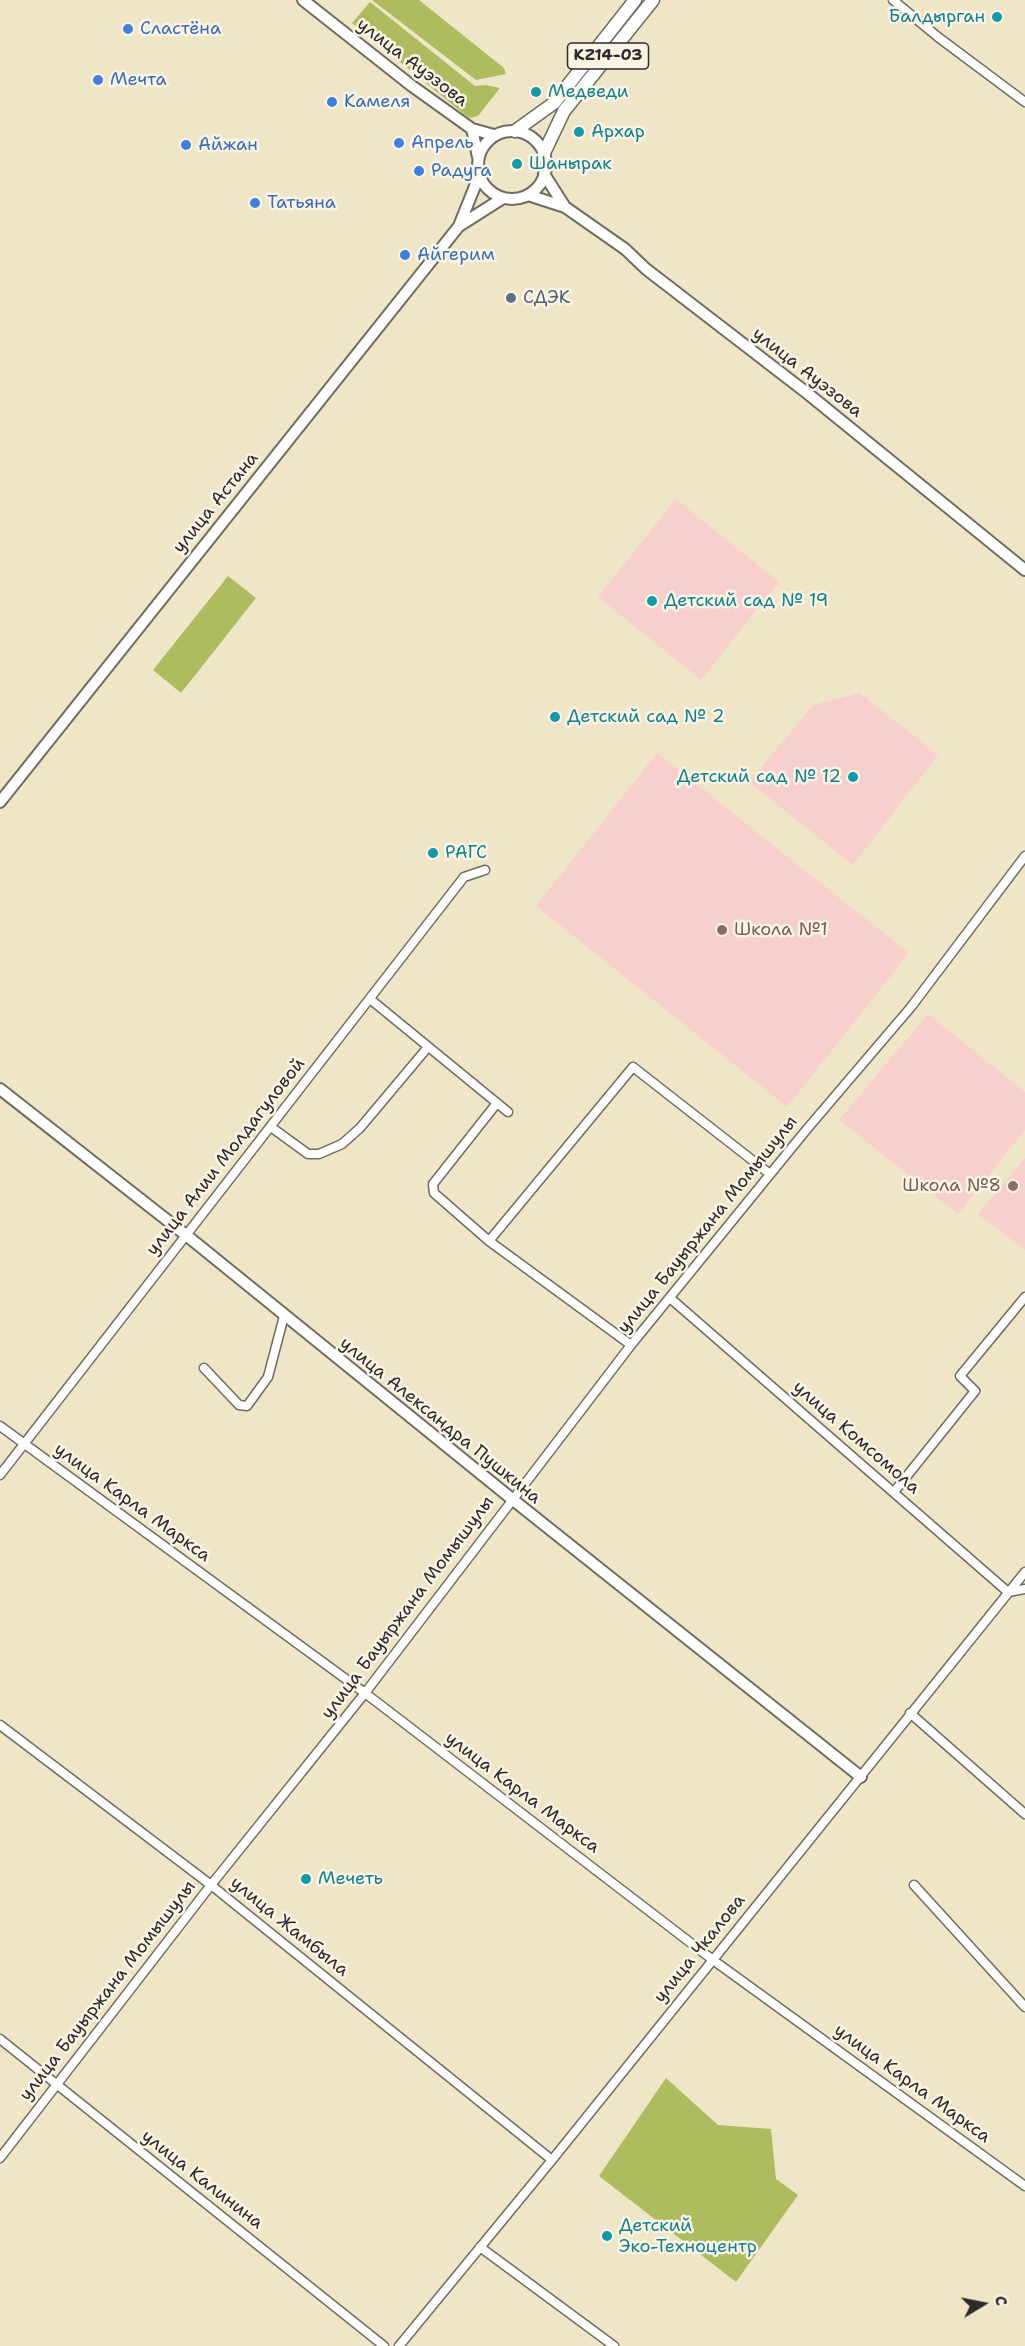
<!DOCTYPE html>
<meta charset="utf-8">
<style>
body{margin:0}
#map{position:relative;width:1025px;height:2346px;overflow:hidden;background:#efe6c7;font-family:"Shantell Sans",sans-serif}
canvas{display:block}
.north{position:absolute;left:953px;top:2274px;width:60px;height:60px;-webkit-text-stroke:4px #fcf5e5;paint-order:stroke;rotate:80deg;font-size:16px;font-weight:700;line-height:24px;text-align:center;color:#2b2b2b}
.north::after{content:'';display:block;margin:auto;width:21px;height:27px;background:#2b2b2b;clip-path:polygon(50% 0,100% 100%,50% 72%,0 100%)}
</style>
<div id="map">
<canvas width="1025" height="2346"></canvas>
<div class="north">С</div>
</div>
<script>
const c = document.querySelector('canvas').getContext('2d');
c.lineJoin = 'round';
function fill(path, color) { c.fillStyle = color; c.fill(path, 'evenodd'); }
const shape = rows => new Path2D(rows.map(r => 'M' + r).join(''));
function trace(path, color, width, dash) { c.strokeStyle = color; c.lineWidth = width; c.lineCap = dash ? 'butt' : 'round'; c.setLineDash(dash || []); c.stroke(path); }
function label(font, color, halo, rows, align = 'center') {
  c.font = font + ' "Shantell Sans",sans-serif'; c.lineWidth = 5; c.setLineDash([]); c.textBaseline = 'middle'; c.strokeStyle = halo; c.fillStyle = color; for (const [text, x, y, turn = 0] of rows) {
    c.save(); c.translate(x, y); c.rotate((+turn || 0) * Math.PI / 180); c.textAlign = isNaN(turn) ? turn : align; if (halo) c.strokeText(text, 0, 0); c.fillText(text, 0, 0); c.restore();
  }
}
fill(shape([
 [676,499,779,582,701,680,598,597],
 [860,693,938,755,853,865,749,782,813,705],
 [657,753,909,953,787,1107,536,906],
 [928,1014,1025,1092,1025,1130,958,1214,839,1120],
 [1025,1158,1025,1250,978,1214]
]), '#f7d0ce');
fill(shape([
 [372,0,419,0,504,68,506,74,476,80],
 [370,2,475,86,486,85,500,88,478,116,469,118,352,23],
 [228,576,256,598,181,693,153,670],
 [666,2078,718,2125,771,2129,776,2179,798,2195,736,2282,599,2176]
]), '#adbc5e');
const minor = shape([
 [893,0,938,37,1025,102],
 [370,999,508,1112],
 [497,1103,433,1184,434,1193,489,1241,631,1345],
 [271,1127,308,1154,319,1154,342,1144,360,1128,428,1047],
 [489,1241,633,1067,770,1174],
 [670,1298,1008,1592,1025,1589],
 [204,1368,239,1405,247,1406,268,1377,284,1316],
 [0,1426,365,1693,713,1960,1025,2186],
 [0,1475,464,877,485,870],
 [894,1492,975,1391,960,1376,1025,1297],
 [910,1713,1025,1814],
 [0,1725,211,1885,552,2160],
 [914,1885,1025,2007],
 [0,2039,384,2346],
 [0,2158,211,1885,365,1693,631,1345,807,1129,911,1007,1025,856],
 [480,2247,614,2346],
 [399,2346,552,2160,1025,1572]
]);
const tertiary = shape([
 [303,0,412,86,472,129,494,135],
 [472,129,478,157],
 '478 165a34 34 0 1 1 68 0a34 34 0 1 1-68 0Z',
 [544,174,565,207],
 [528,195,565,207,625,249,646,269,807,393,1025,570],
 [459,226,503,198],
 [0,802,459,226,479,176],
 [0,1089,186,1235,512,1499,861,1777]
]);
const primary = shape([
 [515,131,554,103,635,0],
 [544,153,564,111,653,0]
]);
trace(minor, '#706c62', 11);
trace(tertiary, '#706c62', 14);
trace(primary, '#706c62', 15);
trace(minor, '#fff', 8);
trace(tertiary, '#fff', 10);
trace(primary, '#fff', 12);
for (const [x, y, r, color] of [
 [997,17,6,"#0f9aa8"],
 [128,29,6,"#3f7fe0"],
 [98,80,6,"#3f7fe0"],
 [536,92,6,"#0f9aa8"],
 [332,102,6,"#3f7fe0"],
 [579,132,6,"#0f9aa8"],
 [399,143,6,"#3f7fe0"],
 [186,145,6,"#3f7fe0"],
 [517,164,6,"#0f9aa8"],
 [419,171,6,"#3f7fe0"],
 [255,203,6,"#3f7fe0"],
 [405,255,6,"#3f7fe0"],
 [511,298,6,"#5c6f8a"],
 [652,601,6,"#0f9aa8"],
 [555,717,6,"#0f9aa8"],
 [853,777,6,"#0f9aa8"],
 [433,853,6,"#0f9aa8"],
 [722,930,6,"#8d6e63"],
 [1013,1186,6,"#8d6e63"],
 [306,1879,6,"#0f9aa8"],
 [607,2236,6,"#0f9aa8"]
]) { const dot = new Path2D(); dot.arc(x, y, r, 0, 2 * Math.PI); c.fillStyle = color; c.fill(dot); trace(dot, '#fcf5e5', 2); }
for (const [x, y, w] of [
 [608,56,81]
]) { const box = new Path2D(); box.roundRect(x - w / 2, y - 13, w, 26, 4.5); c.fillStyle = '#fcf5e5'; c.fill(box); trace(box, '#2b2b2b', 1.5); }
label('bold 16px', '#2b2b2b', null, [
 ["KZ14-03",608,56]
]);
label('18px', '#0d838f', '#fcf5e5', [
 ["Балдырган",985,17,"right"],
 ["Медведи",548,92],
 ["Архар",591,132],
 ["Шанырак",529,164],
 ["Детский сад № 19",664,601],
 ["Детский сад № 2",567,717],
 ["Детский сад № 12",841,777,"right"],
 ["РАГС",445,853],
 ["Мечеть",318,1879],
 ["Детский",619,2226],
 ["Эко-Техноцентр",619,2247]
], 'left');
label('18px', '#366cbe', '#fcf5e5', [
 ["Сластёна",140,29],
 ["Мечта",110,80],
 ["Камеля",344,102],
 ["Апрель",411,143],
 ["Айжан",198,145],
 ["Радуга",431,171],
 ["Татьяна",267,203],
 ["Айгерим",417,255]
], 'left');
label('18px', '#2b2b2b', '#fcf5e5', [
 ["улица Ауэзова",412,63,37],
 ["улица Ауэзова",807,373,38],
 ["улица Астана",216,503,-51],
 ["улица Алии Молдагуловой",226,1157,-52],
 ["улица Бауыржана Момышулы",708,1225,-51],
 ["улица Александра Пушкина",440,1421,39],
 ["улица Комсомола",856,1438,41],
 ["улица Карла Маркса",132,1503,36],
 ["улица Бауыржана Момышулы",408,1608,-53],
 ["улица Карла Маркса",522,1793,37],
 ["улица Жамбыла",289,1927,39],
 ["улица Чкалова",700,1949,-51],
 ["улица Бауыржана Момышулы",108,1991,-52],
 ["улица Карла Маркса",912,2084,36],
 ["улица Калинина",202,2180,38]
]);
label('18px', '#4e5e75', '#fcf5e5', [
 ["СДЭК",523,298]
], 'left');
label('18px', '#785e54', '#fcf5e5', [
 ["Школа №1",734,930],
 ["Школа №8",1001,1186,"right"]
], 'left');
</script>
